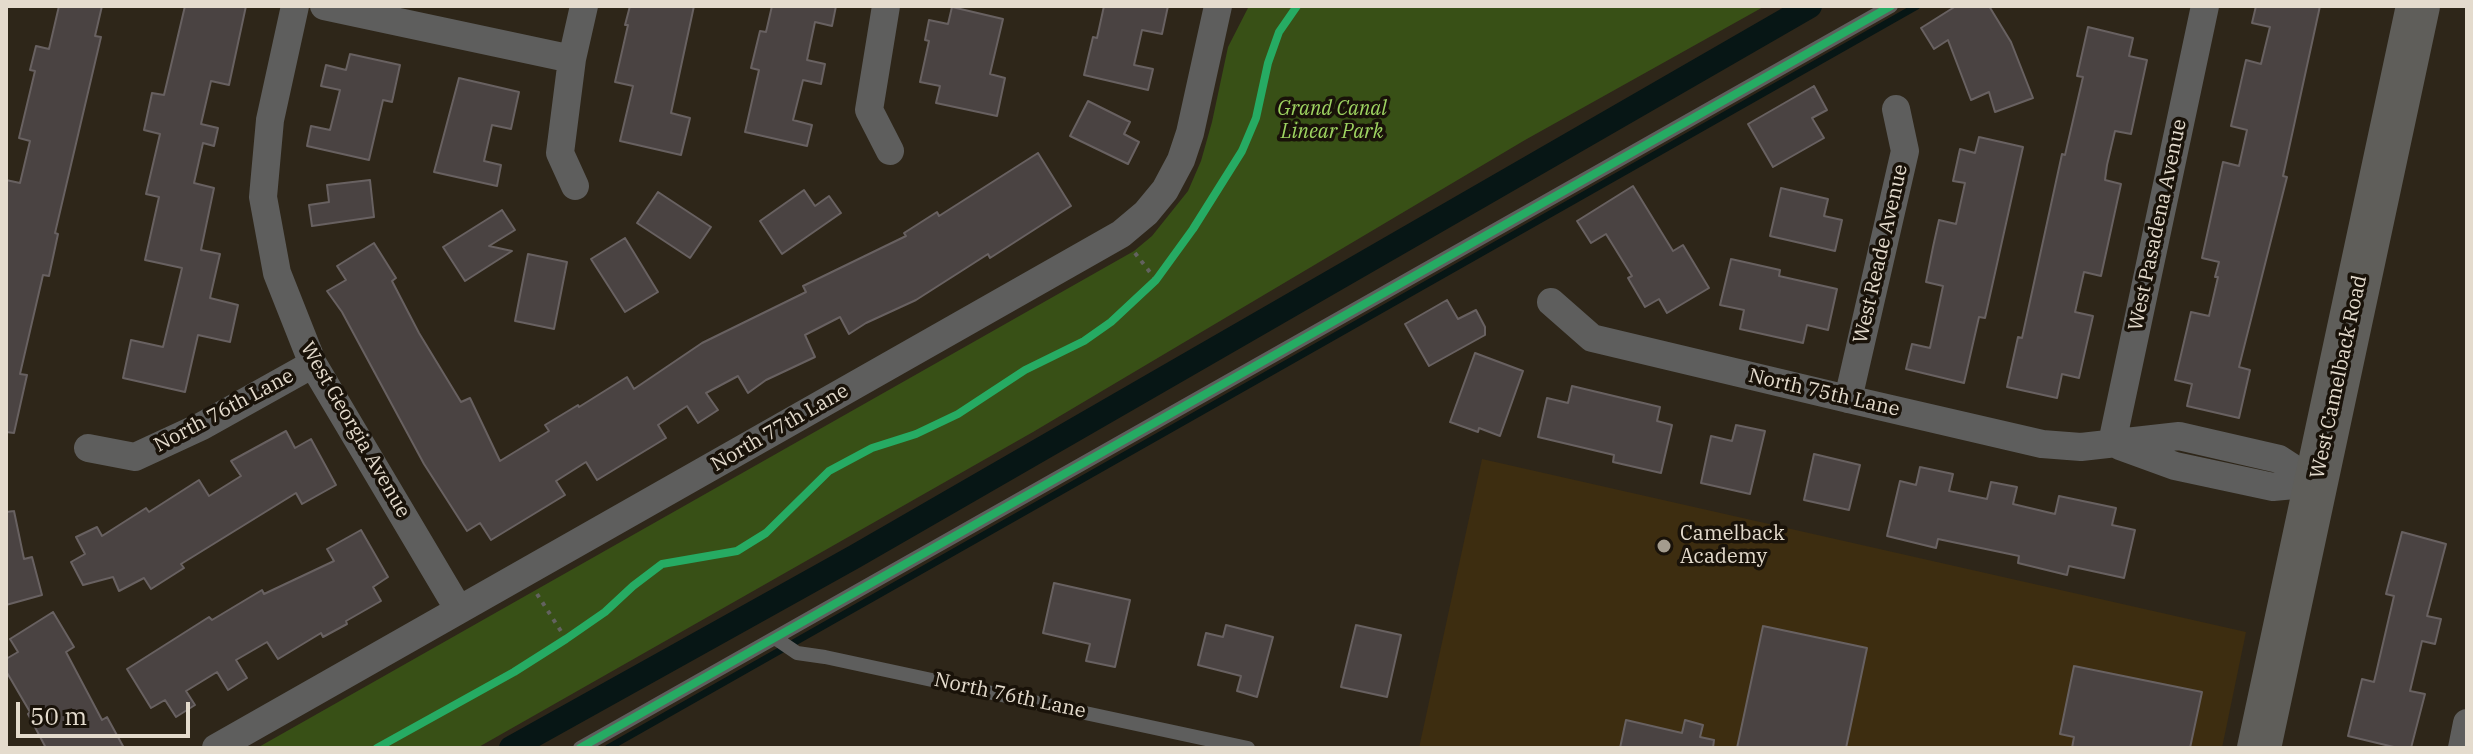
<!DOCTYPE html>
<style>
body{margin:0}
#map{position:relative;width:2473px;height:754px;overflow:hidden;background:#2e2619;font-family:"IBM Plex Serif",serif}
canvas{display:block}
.frame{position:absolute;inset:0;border:8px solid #e4dbcd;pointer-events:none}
.scale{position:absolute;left:16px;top:702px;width:174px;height:36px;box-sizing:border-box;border:4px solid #e4dbcd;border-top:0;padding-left:10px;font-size:24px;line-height:28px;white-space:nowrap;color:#e4dbcd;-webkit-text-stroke:6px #191209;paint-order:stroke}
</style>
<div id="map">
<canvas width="2473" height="754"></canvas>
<div class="frame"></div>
<div class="scale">50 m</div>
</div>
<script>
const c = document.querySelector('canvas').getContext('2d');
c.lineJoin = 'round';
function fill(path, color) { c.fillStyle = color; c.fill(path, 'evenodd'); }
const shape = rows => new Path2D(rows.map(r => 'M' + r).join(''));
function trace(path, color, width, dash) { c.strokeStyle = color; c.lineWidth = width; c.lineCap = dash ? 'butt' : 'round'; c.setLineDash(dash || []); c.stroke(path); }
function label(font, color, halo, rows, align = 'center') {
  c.font = font + ' "IBM Plex Serif",serif'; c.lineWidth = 7; c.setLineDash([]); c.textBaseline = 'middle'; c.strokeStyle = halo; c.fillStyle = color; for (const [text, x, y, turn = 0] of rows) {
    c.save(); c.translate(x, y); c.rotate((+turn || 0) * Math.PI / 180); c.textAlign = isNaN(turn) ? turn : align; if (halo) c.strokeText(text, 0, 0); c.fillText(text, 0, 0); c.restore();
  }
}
fill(shape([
 [1482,459,2246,632,2222,748,1419,748]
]), '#3d2d10');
fill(shape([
 [1249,6,1765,6,1525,140,1033,432,477,748,257,748,1134,251,1152,236,1188,191,1201,161,1212,122,1228,47]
]), '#385016');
trace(shape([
 [608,748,1917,6]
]), '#071615', 7);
trace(shape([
 [511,748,854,557,1810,6]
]), '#071615', 24);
const building = shape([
 [59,6,102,6,95,36,101,37,55,233,58,234,49,276,43,275,20,374,27,375,14,433,6,432,6,180,20,183,30,141,19,138,35,71,30,70,36,46,49,49,59,6],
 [185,6,246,6,229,85,211,81,201,124,218,128,214,146,203,143,194,183,214,188,201,250,220,254,210,298,238,305,230,342,198,335,185,392,123,378,131,340,163,347,182,268,145,260,159,197,146,194,160,134,144,130,152,93,164,95,185,6],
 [630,6,694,6,671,113,690,118,681,155,620,141,633,86,615,82,628,25,625,25,630,6],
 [772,6,836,6,832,26,815,22,807,60,825,64,821,84,803,80,793,120,812,125,807,146,745,132,759,70,751,68,760,31,766,32,772,6],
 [1104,6,1168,6,1162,34,1142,30,1134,65,1153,69,1148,90,1084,75,1093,37,1097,38,1104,6],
 [1956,6,1989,6,2011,42,2033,98,1995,112,1989,92,1971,100,1948,40,1934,49,1921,28,1956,6],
 [2256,6,2320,6,2283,176,2287,177,2239,367,2250,370,2239,418,2187,406,2192,384,2175,380,2191,312,2209,316,2218,277,2215,277,2219,262,2202,258,2223,162,2239,166,2247,130,2231,126,2246,60,2261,64,2270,27,2252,23,2256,6],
 [952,7,1003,19,990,74,1005,78,997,116,936,103,940,86,920,82,929,41,925,40,929,20,948,24,952,7],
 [2088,27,2133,38,2129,56,2147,60,2131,134,2115,131,2107,165,2105,180,2121,184,2101,276,2084,272,2075,312,2093,316,2079,378,2062,374,2057,398,2007,387,2018,337,2022,338,2062,154,2065,155,2083,77,2077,76,2088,27],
 [350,54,400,65,392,102,383,100,369,160,307,146,311,126,330,130,340,90,321,86,326,65,346,70,350,54],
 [459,78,519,92,511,129,492,125,484,161,501,165,497,186,434,172,459,78],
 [1814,86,1827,110,1812,118,1824,138,1773,167,1748,124,1814,86],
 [1088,101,1130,122,1124,134,1139,142,1128,164,1070,136,1088,101],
 [1979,137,2023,147,1985,318,1979,317,1964,383,1906,369,1912,344,1930,348,1943,286,1926,282,1933,247,1939,220,1956,224,1965,183,1953,181,1960,149,1975,153,1979,137],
 [1038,153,1071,206,990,258,988,254,916,300,866,323,849,334,840,317,805,335,815,357,766,380,748,393,738,376,706,393,718,410,698,423,687,406,658,425,666,438,597,480,586,462,556,481,565,495,491,540,480,523,467,531,424,464,342,312,327,291,346,280,337,266,374,243,396,278,392,281,419,333,461,402,470,398,500,461,549,431,545,425,578,405,579,407,627,377,634,389,702,343,806,292,803,286,906,236,904,233,937,212,939,216,1038,153],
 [370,180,374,217,312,226,309,205,329,202,327,185,370,180],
 [1633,186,1673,251,1683,245,1709,288,1667,313,1659,299,1645,307,1628,278,1632,276,1606,234,1591,243,1577,221,1633,186],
 [1781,188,1828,199,1824,216,1842,220,1835,251,1770,236,1781,188],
 [804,190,815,206,829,196,841,213,782,254,760,221,804,190],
 [658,192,711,227,690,258,637,223,658,192],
 [502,210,515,230,489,246,512,251,465,281,443,247,502,210],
 [625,238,658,292,625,312,591,259,625,238],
 [528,254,567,262,554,329,515,321,528,254],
 [1731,259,1780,270,1779,276,1837,289,1828,330,1807,325,1803,343,1740,329,1744,310,1720,305,1731,259],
 [1447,300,1458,319,1476,310,1485,327,1485,335,1429,366,1405,324,1447,300],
 [1475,353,1523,371,1500,436,1479,428,1478,432,1450,422,1475,353],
 [1572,386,1660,407,1657,421,1672,425,1661,473,1613,462,1614,455,1538,437,1547,398,1568,403,1572,386],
 [1736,425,1765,431,1750,494,1701,483,1711,436,1732,441,1736,425],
 [286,431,295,448,311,439,336,485,302,504,296,493,181,564,184,568,151,589,144,578,119,591,113,577,83,585,71,562,85,554,76,537,97,527,102,536,146,508,149,512,199,480,209,496,241,476,231,461,286,431],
 [1814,454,1860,465,1849,510,1804,500,1814,454],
 [1920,467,1953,474,1949,491,1987,499,1991,482,2017,487,2013,504,2055,514,2059,496,2116,508,2112,525,2135,530,2124,578,2069,566,2067,575,2018,563,2019,556,1938,539,1936,548,1887,536,1900,481,1916,485,1920,467],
 [14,511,24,559,32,557,42,595,6,605,6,512,14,511],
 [361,530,388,577,373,587,381,601,346,621,347,624,323,637,321,633,278,659,267,642,236,660,247,678,228,690,217,672,186,691,195,705,176,717,165,700,151,708,127,669,209,617,212,620,262,590,264,594,334,561,327,549,361,530],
 [2402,532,2446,544,2427,616,2441,619,2435,644,2422,641,2410,691,2425,694,2411,748,2398,748,2348,736,2362,679,2374,682,2394,596,2386,594,2402,532],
 [1054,583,1130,600,1115,667,1086,661,1090,644,1043,633,1054,583],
 [53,612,74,647,66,652,102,720,107,717,124,748,46,748,28,714,30,712,6,671,6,659,18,652,10,639,53,612],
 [1226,625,1273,637,1257,697,1237,691,1241,676,1198,665,1206,633,1223,637,1226,625],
 [1356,625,1401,635,1387,697,1341,687,1356,625],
 [1763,626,1867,648,1846,748,1737,748,1763,626],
 [2074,666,2202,692,2190,748,2072,748,2074,737,2060,734,2074,666],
 [1626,720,1682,733,1685,720,1703,725,1700,737,1714,740,1713,748,1620,748,1626,720]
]);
fill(building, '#4a4342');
trace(building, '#686161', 2);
trace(shape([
 [1135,253,1156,280],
 [537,594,566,639]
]), '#63625f', 4, [4, 6]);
trace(shape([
 [775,638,797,653,825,657,1248,748],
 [580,748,1891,6]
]), '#5e5e5d', 14);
trace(shape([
 [295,6,270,120,263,197,277,273,313,364,459,610],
 [324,6,572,59],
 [886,6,869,110,890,151],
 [575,186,560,153,572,59,584,6],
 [1551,302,1592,338,1848,399,2042,444,2081,447,2179,436,2279,459,2316,483],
 [1848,399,1905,151,1896,109],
 [2112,443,2205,6],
 [2120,446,2175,466,2273,487,2316,483],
 [88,448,135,457,202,426,313,364],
 [216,748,1121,234,1146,213,1165,190,1181,160,1190,133,1218,6],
 [2462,748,2467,723]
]), '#5e5e5d', 28);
trace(shape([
 [2259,748,2418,6]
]), '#5f5e5a', 44);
trace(shape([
 [377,748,514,672,566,639,605,612,633,586,662,564,737,551,766,533,829,471,872,448,916,434,958,414,1025,370,1084,341,1111,322,1156,280,1193,229,1242,151,1256,118,1268,63,1279,32,1297,6],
 [580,748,1891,6]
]), '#26ab63', 8);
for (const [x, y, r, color] of [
 [1664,546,8,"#a49c8e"]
]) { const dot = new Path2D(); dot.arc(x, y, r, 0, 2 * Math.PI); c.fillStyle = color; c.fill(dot); trace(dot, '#191209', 3); }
label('italic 20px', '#9ed461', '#191209', [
 ["Grand Canal",1332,109],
 ["Linear Park",1332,132]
]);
label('20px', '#e4dbcd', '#191209', [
 ["West Pasadena Avenue",2158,225,-78],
 ["West Reade Avenue",1881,254,-77],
 ["West Camelback Road",2339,377,-78],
 ["North 75th Lane",1824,393,13],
 ["North 76th Lane",224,411,-28],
 ["North 77th Lane",780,428,-30],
 ["West Georgia Avenue",355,430,60],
 ["North 76th Lane",1010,696,12]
]);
label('20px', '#e4dbcd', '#191209', [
 ["Camelback",1680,534],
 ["Academy",1680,557]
], 'left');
</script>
